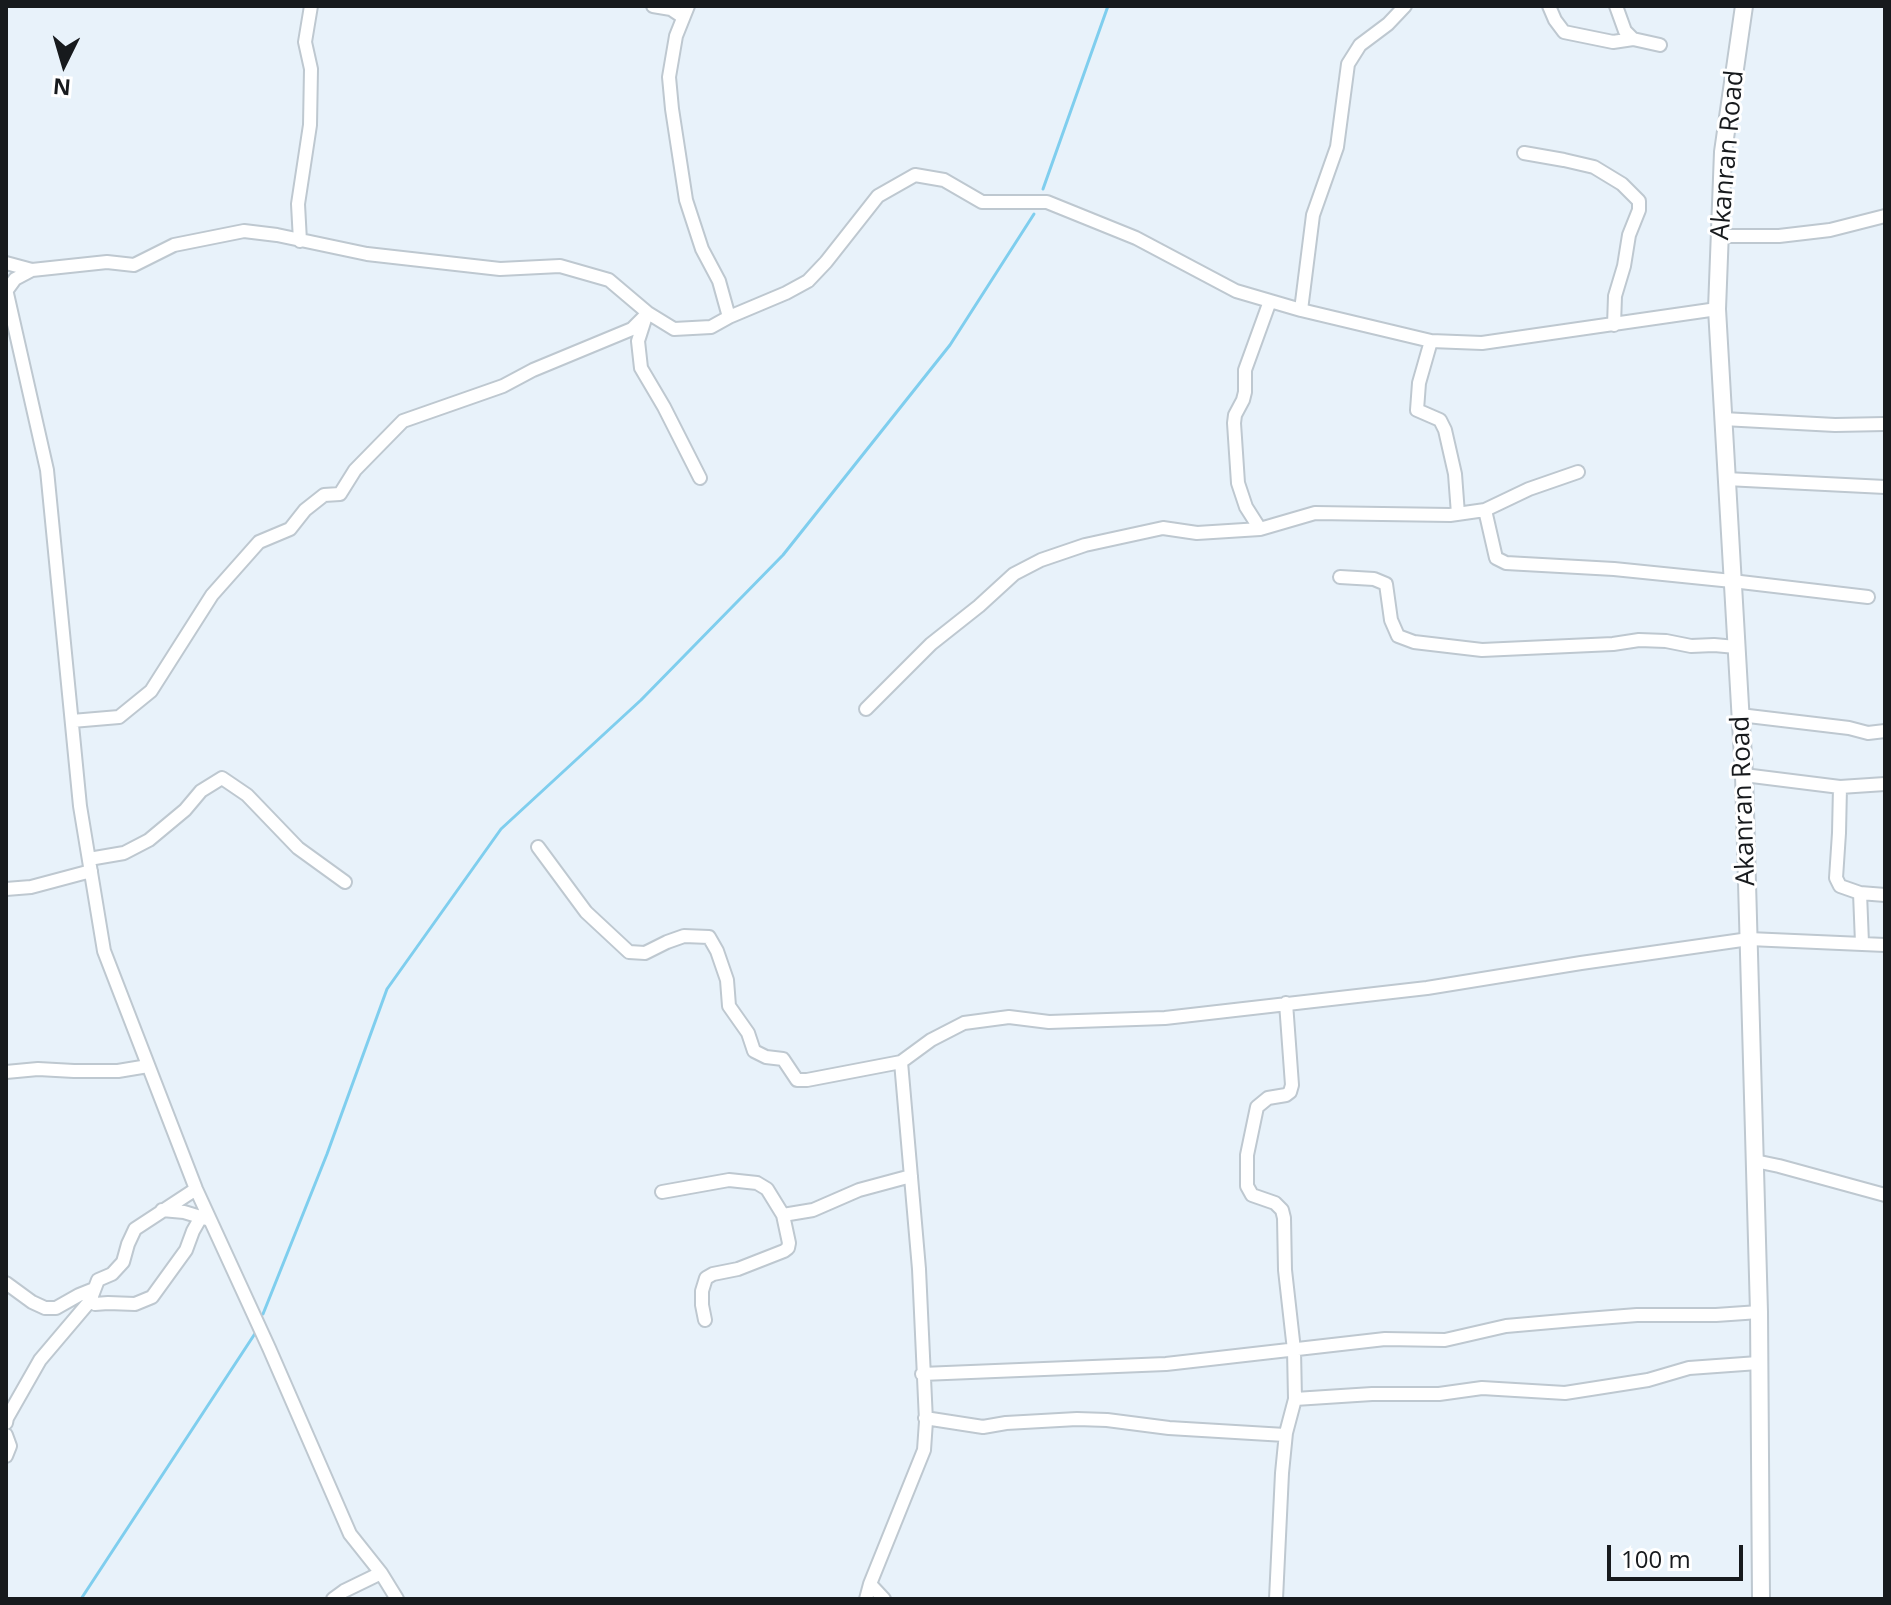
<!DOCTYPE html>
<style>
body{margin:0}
#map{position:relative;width:1891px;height:1605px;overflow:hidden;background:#e8f2fa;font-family:"Open Sans",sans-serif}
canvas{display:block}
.frame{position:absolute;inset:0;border:8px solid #171a1d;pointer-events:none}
.north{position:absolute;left:24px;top:24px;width:80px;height:80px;-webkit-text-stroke:6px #fff;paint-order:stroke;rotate:185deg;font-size:22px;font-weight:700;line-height:32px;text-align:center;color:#171a1d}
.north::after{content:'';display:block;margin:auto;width:28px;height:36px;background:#171a1d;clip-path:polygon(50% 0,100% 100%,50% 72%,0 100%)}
.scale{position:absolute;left:1607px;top:1545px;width:136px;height:36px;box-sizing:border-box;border:4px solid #171a1d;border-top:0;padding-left:10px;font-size:24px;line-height:28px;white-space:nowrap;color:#171a1d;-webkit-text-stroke:6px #fff;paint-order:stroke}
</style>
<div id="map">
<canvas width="1891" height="1605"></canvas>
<div class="frame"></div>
<div class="north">N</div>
<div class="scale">100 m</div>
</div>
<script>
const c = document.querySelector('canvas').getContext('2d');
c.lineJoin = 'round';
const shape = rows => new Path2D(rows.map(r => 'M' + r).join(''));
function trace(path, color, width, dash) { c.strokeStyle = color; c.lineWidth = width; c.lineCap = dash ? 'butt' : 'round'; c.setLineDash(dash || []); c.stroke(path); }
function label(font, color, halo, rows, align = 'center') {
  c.font = font + ' "Open Sans",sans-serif'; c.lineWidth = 6; c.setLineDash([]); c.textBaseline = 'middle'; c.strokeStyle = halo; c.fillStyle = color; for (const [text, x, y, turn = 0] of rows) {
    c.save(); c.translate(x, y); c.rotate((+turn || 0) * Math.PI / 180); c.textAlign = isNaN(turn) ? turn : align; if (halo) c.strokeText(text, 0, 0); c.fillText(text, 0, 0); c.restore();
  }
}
trace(shape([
 [1043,189,1108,6],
 [263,1314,327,1154,387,989,501,829,641,700,783,555,950,345,1034,214],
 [81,1599,256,1332]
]), '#7fceee', 3);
const minor = shape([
 [653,6,671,9,683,17],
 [688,6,676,36,669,77,672,109,686,200,702,249,719,281,729,317],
 [1549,6,1555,20,1564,32,1613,42,1633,39,1660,45],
 [1616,6,1625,31,1633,39],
 [1524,153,1564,160,1594,167,1622,184,1639,201,1639,210,1629,235,1624,266,1615,296,1614,325],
 [1720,236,1779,236,1830,230,1885,216],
 [300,241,298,204,310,125,311,69,305,42,311,6],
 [6,263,32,270,107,262,134,265,174,245,244,231,277,235,367,254,500,269,560,266,609,280,648,313,674,329,711,327,729,317,786,293,808,281,826,262,878,196,915,175,944,180,982,202,1047,202,1136,238,1236,291,1301,310,1431,341,1482,343,1717,309],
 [6,289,47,470,80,806,104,951,196,1189,269,1348,350,1534,381,1573,397,1599],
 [7,290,15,279,32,270],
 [1301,310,1313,215,1337,147,1348,64,1360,45,1388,24,1405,6],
 [646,316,638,341,641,368,664,407,700,478],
 [1431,341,1419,383,1417,410,1440,420,1445,430,1455,474,1458,514],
 [1723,419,1835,425,1885,424],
 [1726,479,1885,487],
 [1485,510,1496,558,1506,563,1614,569,1732,581,1868,597],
 [1260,529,1246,507,1238,483,1234,423,1235,415,1243,400,1245,392,1245,370,1270,301],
 [1340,577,1374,579,1386,584,1391,620,1398,636,1414,642,1482,650,1613,644,1639,640,1666,641,1691,646,1714,645,1736,647],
 [866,709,931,644,979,606,1014,574,1041,560,1085,545,1163,528,1197,533,1260,529,1315,513,1450,515,1485,510,1529,489,1578,472],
 [1740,715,1849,728,1868,733,1885,731],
 [72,721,119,717,151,691,212,595,259,542,290,529,305,510,324,495,340,494,355,470,403,421,503,386,533,370,632,329,648,313],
 [1744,775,1840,787,1885,784],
 [1840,787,1839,833,1836,878,1840,886,1860,893,1885,895],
 [538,847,586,912,629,952,645,953,667,942,684,936,709,937,717,951,727,980,729,1006,748,1033,754,1051,766,1057,783,1059,797,1080,807,1080,901,1062],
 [89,859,124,853,149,840,185,810,201,791,222,778,247,795,298,848,345,882],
 [6,889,31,887,91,871],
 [1860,893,1862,943],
 [1286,1003,1292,1085,1290,1092,1286,1095,1268,1098,1257,1107,1247,1155,1247,1186,1252,1195,1275,1203,1282,1210,1284,1218,1285,1270,1294,1350,1295,1399],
 [6,1072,38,1069,74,1071,118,1071,148,1066],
 [1755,1161,1779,1166,1885,1195],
 [662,1192,729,1180,757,1183,767,1189,783,1215,813,1210,859,1190,911,1176],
 [162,1210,184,1212,207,1219],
 [6,1283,32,1302,45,1308,56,1308,79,1295,94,1289],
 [90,1301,95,1304,108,1303,135,1304,152,1297,186,1250,193,1231,201,1217],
 [705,1320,702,1305,702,1291,706,1278,713,1274,738,1269,784,1251,788,1248,789,1243,783,1215],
 [922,1374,1166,1364,1385,1339,1445,1340,1506,1326,1574,1320,1637,1315,1716,1315,1759,1312],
 [925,1418,983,1427,1006,1423,1077,1419,1107,1420,1169,1428,1285,1435],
 [6,1423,7,1418,40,1360,90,1301,98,1280,112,1274,123,1262,128,1244,135,1229,196,1189],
 [6,1435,10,1446,6,1456],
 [870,1584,884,1599],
 [333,1599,344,1591,381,1573],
 [866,1599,870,1584,924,1450,926,1421,919,1269,901,1062,931,1040,964,1023,1009,1017,1049,1022,1165,1018,1427,988,1581,963,1749,939,1885,945],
 [1276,1599,1282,1473,1286,1433,1295,1399,1372,1394,1439,1394,1482,1388,1565,1393,1648,1380,1689,1368,1758,1363]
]);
const major = shape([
 [1744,6,1723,152,1717,309,1744,775,1759,1312,1761,1599]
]);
trace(minor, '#bec8d0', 16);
trace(major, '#bec8d0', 20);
trace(minor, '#fff', 12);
trace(major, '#fff', 16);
label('26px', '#171a1d', '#fff', [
 ["Akanran Road",1728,155,-85],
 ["Akanran Road",1744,801,-92]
]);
</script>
